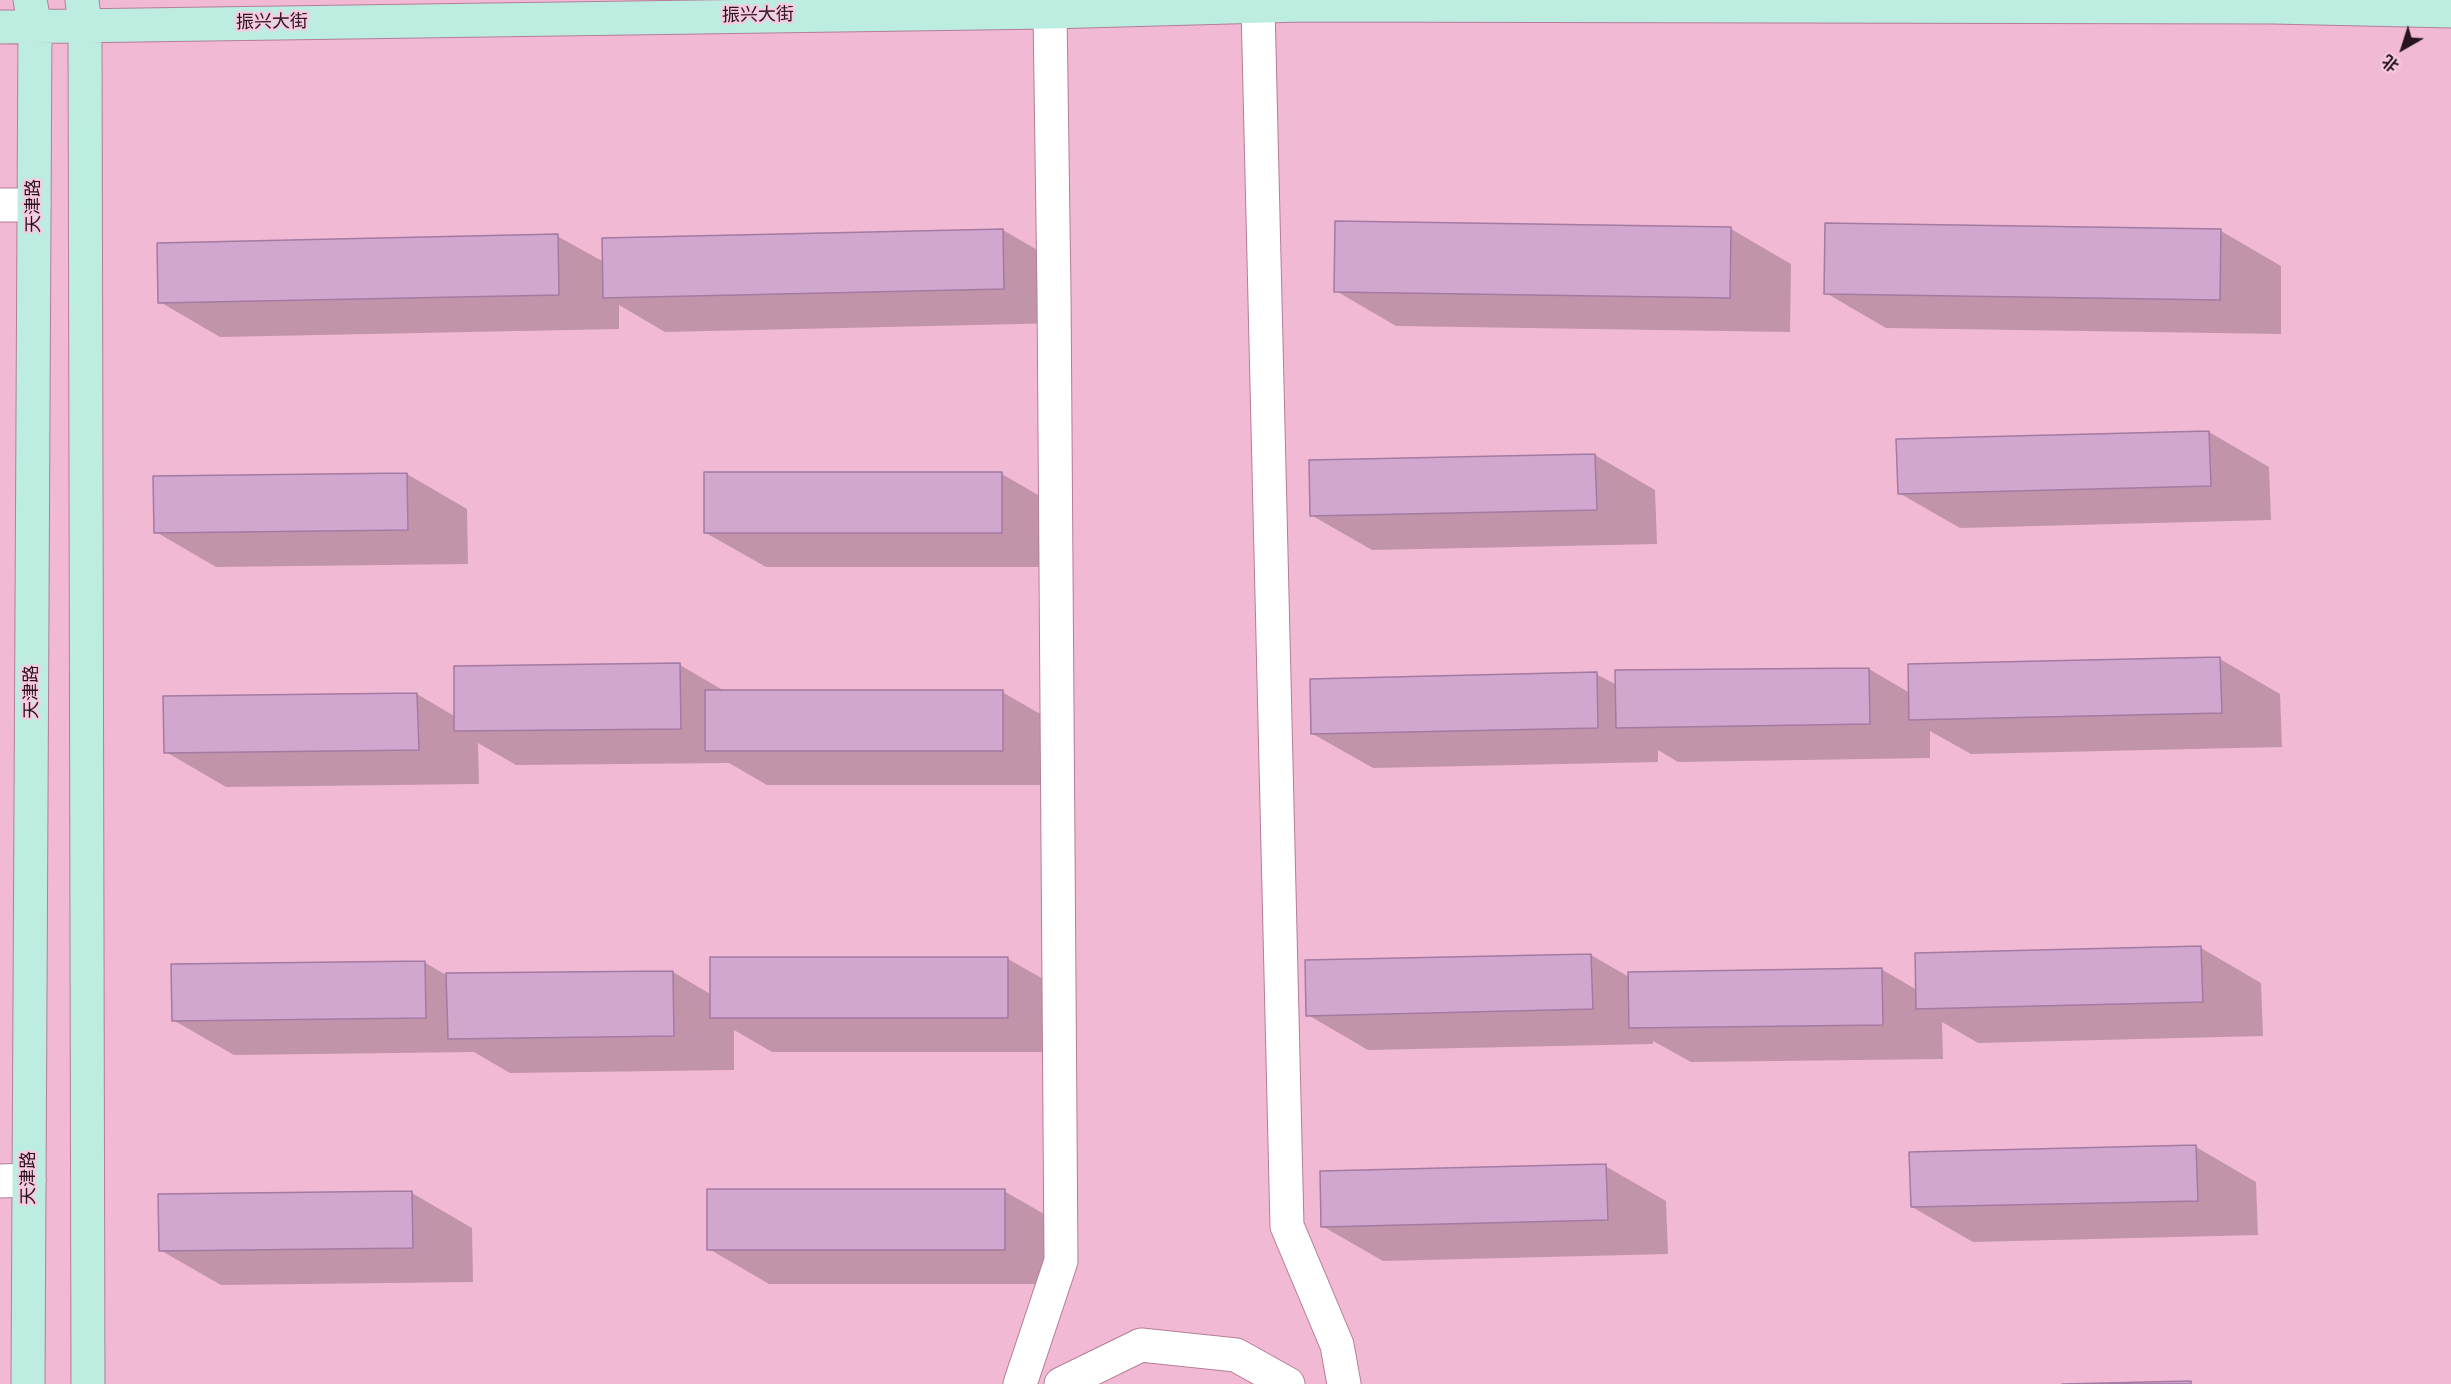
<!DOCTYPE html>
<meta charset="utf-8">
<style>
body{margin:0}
#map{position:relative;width:2451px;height:1384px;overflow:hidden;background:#f2b9d5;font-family:"Sofia Sans Condensed","Noto Sans SC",sans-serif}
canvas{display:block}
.north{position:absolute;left:2373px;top:18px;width:60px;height:60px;-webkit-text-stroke:4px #f8cae0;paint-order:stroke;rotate:219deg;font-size:16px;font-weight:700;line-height:24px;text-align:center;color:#27131d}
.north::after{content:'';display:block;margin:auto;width:21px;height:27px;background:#27131d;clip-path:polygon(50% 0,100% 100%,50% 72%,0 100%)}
</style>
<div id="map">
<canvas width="2451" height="1384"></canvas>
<div class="north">北</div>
</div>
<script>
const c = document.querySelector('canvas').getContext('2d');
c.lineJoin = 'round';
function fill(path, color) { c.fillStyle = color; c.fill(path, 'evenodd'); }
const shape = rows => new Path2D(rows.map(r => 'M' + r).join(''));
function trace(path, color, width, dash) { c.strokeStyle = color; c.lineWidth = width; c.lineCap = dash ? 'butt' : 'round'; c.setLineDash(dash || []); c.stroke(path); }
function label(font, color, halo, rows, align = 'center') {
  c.font = font + ' "Sofia Sans Condensed","Noto Sans SC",sans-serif'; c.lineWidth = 4.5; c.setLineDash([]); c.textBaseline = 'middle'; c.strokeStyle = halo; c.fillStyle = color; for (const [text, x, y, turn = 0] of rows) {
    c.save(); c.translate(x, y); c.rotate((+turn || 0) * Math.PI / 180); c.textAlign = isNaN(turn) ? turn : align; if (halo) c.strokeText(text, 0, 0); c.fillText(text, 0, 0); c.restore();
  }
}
fill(shape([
 [1731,229,1791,264,1790,332,1396,326,1336,291],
 [1003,230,1063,265,1065,323,665,332,619,305,619,329,220,337,160,302,557,236,604,262],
 [2221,231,2281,266,2281,334,1886,328,1826,293],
 [2209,432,2269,467,2271,520,1960,528,1899,493],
 [1595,455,1655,490,1657,544,1372,550,1311,515],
 [407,474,467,509,468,564,216,567,156,532],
 [1002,474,1062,509,1062,567,766,567,706,533],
 [2220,659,2280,694,2282,747,1971,754,1930,731,1930,758,1678,762,1658,750,1658,762,1373,768,1313,734,1596,674,1617,685,1869,669,1910,693],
 [680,665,726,692,1002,692,1063,727,1063,785,767,785,729,763,516,765,478,743,479,784,226,787,166,752,417,694,456,717],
 [2201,948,2261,983,2263,1036,1978,1043,1942,1022,1943,1059,1691,1062,1653,1041,1653,1044,1368,1050,1308,1015,1306,962,1591,955,1629,977,1881,969,1917,990],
 [1008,959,1068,993,1068,1052,772,1052,734,1030,734,1070,510,1073,474,1052,234,1055,173,1020,424,962,446,975,673,972,712,995],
 [2196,1147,2256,1182,2258,1235,1973,1242,1912,1207],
 [1605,1166,1666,1201,1668,1254,1383,1261,1322,1226],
 [1004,1191,1065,1226,1065,1284,769,1284,709,1249],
 [412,1193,472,1228,473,1282,221,1285,160,1250]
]), '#0003');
const building = shape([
 [1335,221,1731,227,1730,298,1334,292,1335,221],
 [1825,223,2221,229,2220,300,1824,294,1825,223],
 [1003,229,1004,289,603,298,602,238,1003,229],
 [558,234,559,295,158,303,157,243,558,234],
 [2209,431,2211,486,1898,494,1896,439,2209,431],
 [1595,454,1597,510,1310,516,1309,460,1595,454],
 [704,472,1002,472,1002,533,704,533,704,472],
 [407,473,408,530,154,533,153,476,407,473],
 [2220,657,2222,713,1909,720,1908,664,2220,657],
 [680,663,681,729,454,731,454,666,680,663],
 [1869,668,1870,724,1616,728,1615,670,1869,668],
 [1597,672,1598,728,1311,734,1310,679,1597,672],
 [705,690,1003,690,1003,751,705,751,705,690],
 [417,693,419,750,164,753,163,696,417,693],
 [2201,946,2203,1002,1916,1009,1915,953,2201,946],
 [1591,954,1593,1009,1306,1016,1305,960,1591,954],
 [710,957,1008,957,1008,1018,710,1018,710,957],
 [425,961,426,1018,172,1021,171,964,425,961],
 [1882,968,1883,1025,1629,1028,1628,972,1882,968],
 [673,971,674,1036,448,1039,446,973,673,971],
 [2196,1145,2198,1201,1911,1207,1909,1152,2196,1145],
 [1606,1164,1608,1220,1321,1227,1320,1171,1606,1164],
 [707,1189,1005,1189,1005,1250,707,1250,707,1189],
 [412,1191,413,1248,159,1251,158,1194,412,1191],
 [2191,1381,2191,1384,2062,1384,2191,1381]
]);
fill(building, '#d1a6cf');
trace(building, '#a37aa1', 1.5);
const street = shape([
 [1258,6,1287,1226,1337,1345,1344,1384],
 [0,205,34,205],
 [0,1181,29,1180],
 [1020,1384,1061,1261,1054,292,1050,12],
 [1061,1384,1141,1345,1236,1355,1288,1384]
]);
const secondary = shape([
 [82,0,85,26,88,1384],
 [0,27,1050,12,1302,5,2273,7,2451,11],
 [28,1384,35,27,30,0]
]);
trace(street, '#b37e99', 35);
trace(secondary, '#b37e99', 35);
trace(street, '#fff', 33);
trace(secondary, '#bcede0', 33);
label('18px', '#27131d', '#f8cae0', [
 ["振兴大街",758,16,-1],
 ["振兴大街",272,23,-1],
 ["天津路",34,206,-90],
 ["天津路",32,692,-90],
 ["天津路",29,1178,-90]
]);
</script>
